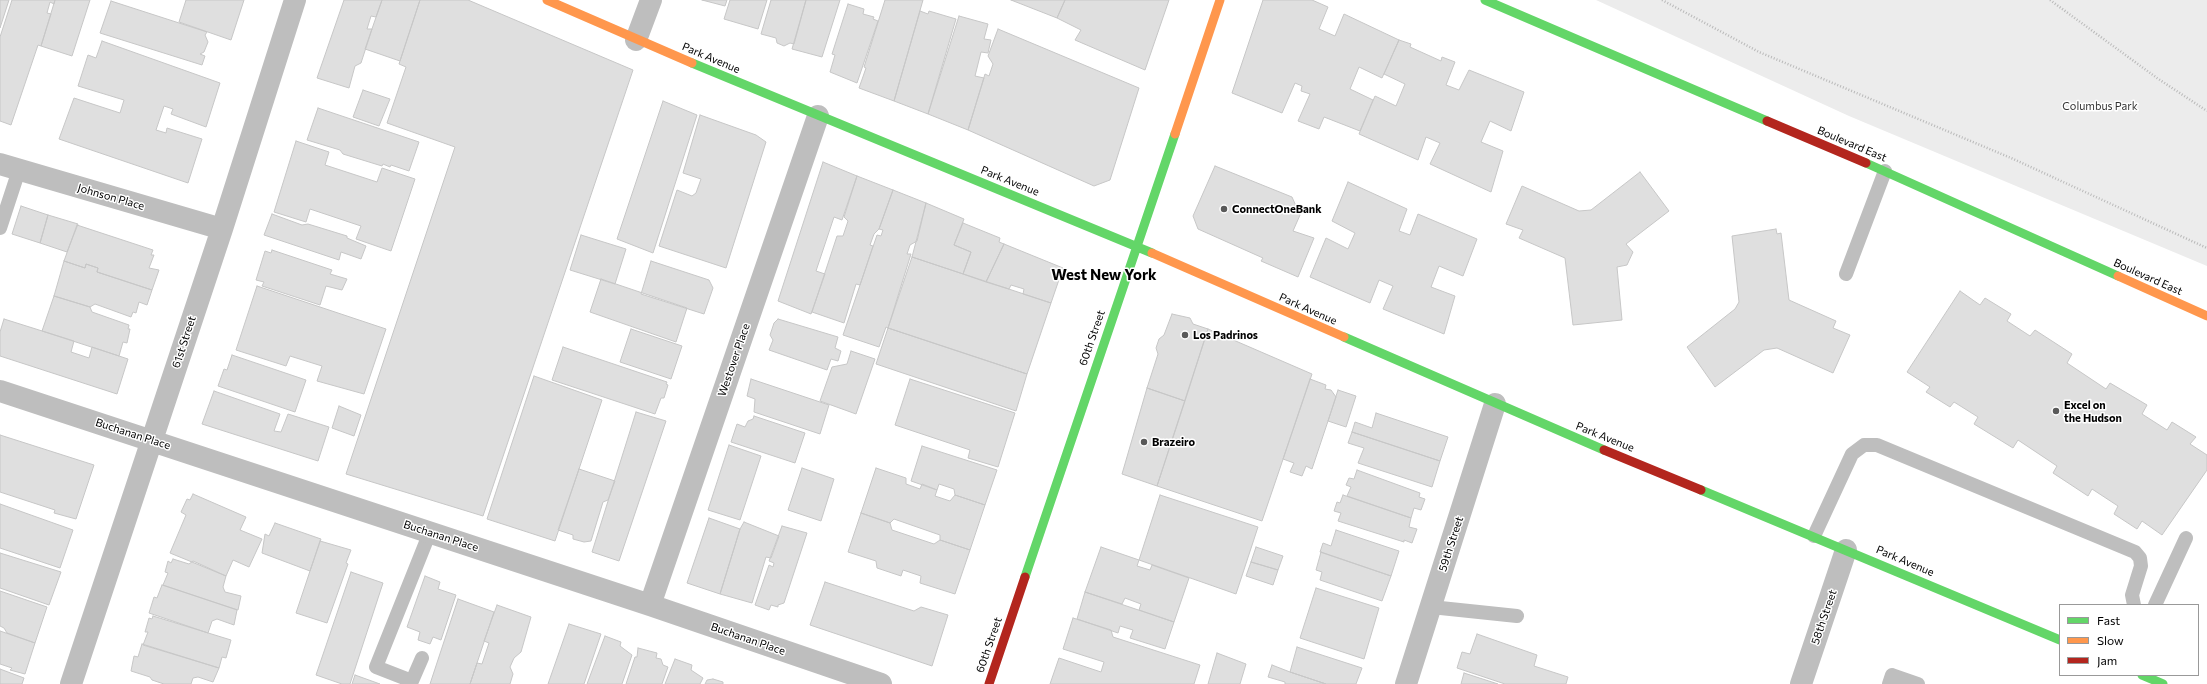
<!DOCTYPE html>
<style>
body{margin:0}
#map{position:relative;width:2207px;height:684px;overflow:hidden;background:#fff;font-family:Commissioner,sans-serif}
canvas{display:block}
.legend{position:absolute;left:2059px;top:604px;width:140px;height:72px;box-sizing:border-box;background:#fff;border:1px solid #999;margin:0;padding:5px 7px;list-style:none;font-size:12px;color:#000}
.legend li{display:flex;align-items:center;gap:8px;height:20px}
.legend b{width:20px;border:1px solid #999}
</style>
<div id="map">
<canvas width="2207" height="684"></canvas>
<ul class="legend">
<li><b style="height:5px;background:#63d668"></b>Fast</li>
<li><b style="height:5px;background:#ff974d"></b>Slow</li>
<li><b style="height:5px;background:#b3261e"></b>Jam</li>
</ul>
</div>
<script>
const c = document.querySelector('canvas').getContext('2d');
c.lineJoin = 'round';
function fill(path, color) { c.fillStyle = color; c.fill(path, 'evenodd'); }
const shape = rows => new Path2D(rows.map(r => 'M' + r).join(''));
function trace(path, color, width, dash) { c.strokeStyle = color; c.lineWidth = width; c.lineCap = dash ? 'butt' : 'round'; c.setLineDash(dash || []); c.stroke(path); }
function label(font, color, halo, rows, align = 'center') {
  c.font = font + ' Commissioner,sans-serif'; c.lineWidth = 3; c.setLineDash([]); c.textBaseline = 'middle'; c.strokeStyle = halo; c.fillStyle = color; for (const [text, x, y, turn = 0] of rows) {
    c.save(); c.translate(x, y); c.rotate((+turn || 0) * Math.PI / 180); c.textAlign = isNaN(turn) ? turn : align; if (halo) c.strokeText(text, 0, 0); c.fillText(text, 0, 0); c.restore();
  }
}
fill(shape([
 [1596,0,2207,0,2207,266,1849,116]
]), '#ececec');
const building = shape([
 [0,0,9,0,0,28,0,0],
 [12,0,55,0,54,4,50,2,47,13,51,14,41,46,38,45,11,125,0,121,0,37,12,0],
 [55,0,90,0,72,56,41,46,55,0],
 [186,0,244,0,231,40,179,22,186,0],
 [344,0,382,0,376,17,371,16,367,29,372,29,361,63,355,66,349,88,317,78,344,0],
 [382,0,420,0,400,61,365,49,382,0],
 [420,0,468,0,633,70,483,516,346,474,455,147,387,123,406,67,399,64,420,0],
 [702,0,727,0,725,6,702,0],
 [730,0,767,0,758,29,724,19,730,0],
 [771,0,806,0,794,44,790,43,784,46,777,43,776,38,761,34,771,0],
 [806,0,840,0,822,57,792,49,806,0],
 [885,0,923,0,894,101,859,88,866,68,864,67,885,0],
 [1011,0,1065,0,1057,18,1011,0],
 [1065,0,1169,0,1145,70,1075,40,1081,30,1057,18,1065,0],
 [1263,0,1312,0,1328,7,1319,29,1335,36,1344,14,1399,40,1382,78,1359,67,1350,89,1373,100,1360,131,1324,117,1319,129,1298,121,1310,94,1301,91,1302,86,1295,83,1282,113,1232,93,1263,0],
 [111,1,207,32,205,35,208,42,204,52,200,54,205,56,202,65,100,33,111,1],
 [848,4,864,9,863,14,874,17,873,19,878,21,857,83,830,72,835,55,832,54,848,4],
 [920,11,928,14,929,11,956,19,928,114,894,101,920,11],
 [959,16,988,24,984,39,991,40,988,53,981,52,975,76,984,78,968,130,928,114,959,16],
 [998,29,1139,88,1110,180,1094,186,968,130,985,74,989,76,993,64,988,56,998,29],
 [1399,40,1411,44,1410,47,1441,61,1442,57,1455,62,1446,85,1459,90,1469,70,1524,92,1511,131,1490,121,1481,142,1503,151,1491,192,1430,164,1440,143,1426,137,1418,160,1359,134,1375,96,1396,106,1405,84,1384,74,1399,40],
 [102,41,220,83,206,127,171,114,173,109,164,106,156,130,166,133,167,128,202,139,188,183,59,139,74,98,120,113,124,100,78,86,88,55,96,58,102,41],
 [363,90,390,99,379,126,353,117,363,90],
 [663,101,697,115,653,253,617,239,663,101],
 [318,108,419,142,409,171,391,165,390,167,383,164,382,166,343,154,340,150,307,140,318,108],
 [700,115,756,135,766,142,726,268,659,246,677,190,692,196,696,193,701,179,683,173,700,115],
 [296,141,329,152,325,165,377,182,382,168,415,179,391,251,356,239,361,226,310,209,306,222,274,212,296,141],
 [823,162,857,176,842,220,834,217,816,271,825,274,811,314,778,301,823,162],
 [1215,166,1292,197,1300,215,1293,231,1314,238,1298,277,1261,261,1263,258,1198,229,1193,216,1215,166],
 [1640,172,1669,211,1626,244,1633,252,1627,265,1617,267,1622,320,1573,325,1565,258,1519,238,1523,230,1506,224,1522,186,1579,211,1591,210,1640,172],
 [857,176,893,190,879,229,874,234,870,245,873,246,860,285,856,284,844,323,812,312,837,236,843,236,848,221,844,217,857,176],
 [1348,182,1407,209,1399,231,1410,235,1418,214,1477,239,1463,276,1439,266,1431,287,1455,296,1444,334,1383,309,1393,286,1379,280,1370,303,1310,277,1326,238,1348,249,1355,233,1332,221,1348,182],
 [893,190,926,203,917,241,910,245,907,254,911,254,888,328,886,327,879,347,843,335,877,235,881,236,883,230,879,229,893,190],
 [926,203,964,219,954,245,971,252,963,274,912,257,926,203],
 [21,206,48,215,40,243,12,234,21,206],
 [272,214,302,225,308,224,347,236,347,238,366,246,361,259,341,252,339,260,264,235,272,214],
 [48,215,78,224,67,252,40,243,48,215],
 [963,223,1000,238,999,242,1004,244,986,282,963,274,971,252,954,245,963,223],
 [77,225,153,250,151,255,154,255,149,268,159,270,152,290,97,272,98,268,86,264,85,268,64,261,77,225],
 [1776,229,1777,234,1781,233,1789,300,1836,321,1833,328,1850,335,1833,373,1777,348,1764,350,1715,387,1687,347,1735,309,1739,302,1732,236,1776,229],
 [581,235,626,249,615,284,570,270,581,235],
 [1004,244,1063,268,1051,303,1023,294,1024,289,1011,285,1009,289,986,282,1004,244],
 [272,250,332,270,330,274,347,279,342,290,326,286,320,305,262,286,264,282,256,280,265,251,271,253,272,250],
 [912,257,1051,303,1027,374,888,328,912,257],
 [64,261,85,268,86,264,98,268,97,272,152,290,147,305,139,302,136,313,133,312,131,317,95,304,90,307,54,296,64,261],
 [651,261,709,280,713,288,704,314,641,294,651,261],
 [601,279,687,308,676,342,590,312,601,279],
 [257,286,386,329,364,394,317,381,322,366,290,356,286,366,236,350,257,286],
 [1960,291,1980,305,1985,298,2011,314,2007,321,2030,336,2035,330,2072,354,2067,363,2106,389,2110,383,2147,405,2142,414,2167,430,2172,422,2196,437,2190,444,2207,455,2207,470,2162,535,2142,521,2137,529,2114,514,2118,506,2092,489,2088,496,2053,473,2057,466,2018,440,2013,448,1974,424,1978,417,1954,402,1950,407,1926,392,1930,387,1907,372,1960,291],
 [54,296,90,307,92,312,129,325,128,329,130,329,127,343,123,342,119,356,42,331,54,296],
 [1172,314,1190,318,1193,324,1208,329,1185,401,1147,388,1158,354,1156,348,1159,339,1164,335,1172,314],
 [4,319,74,341,71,352,89,358,92,347,128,359,117,394,0,356,0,332,4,319],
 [778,319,838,337,835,348,841,351,838,361,831,359,827,370,769,350,773,340,770,335,774,323,778,319],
 [888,328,1027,374,1016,411,876,364,888,328],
 [631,329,682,346,671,379,620,362,631,329],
 [1208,329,1312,374,1262,521,1157,486,1208,329],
 [563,347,667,382,666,384,668,385,664,398,661,398,655,414,552,380,563,347],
 [851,351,875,359,856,414,820,401,832,367,847,364,851,351],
 [232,355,306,380,295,412,218,386,224,369,227,370,232,355],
 [534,376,602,400,555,541,487,519,534,376],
 [751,379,829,405,820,434,754,412,755,399,747,396,751,379],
 [910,379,1015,413,998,467,968,458,970,450,895,425,910,379],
 [1310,379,1326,385,1325,389,1331,390,1336,397,1312,469,1306,466,1302,476,1290,472,1294,463,1283,459,1310,379],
 [1147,388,1185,401,1157,486,1122,474,1147,388],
 [1338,390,1356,396,1346,427,1328,421,1338,390],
 [214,391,280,414,274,431,281,432,288,414,329,427,318,461,202,424,214,391],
 [339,406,361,415,354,436,332,428,339,406],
 [636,412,666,421,619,561,592,552,636,412],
 [1376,413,1448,437,1440,461,1352,432,1355,422,1372,428,1376,413],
 [754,416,805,433,795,463,731,442,737,424,745,427,748,421,753,419,754,416],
 [1352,432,1440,461,1432,487,1358,463,1364,448,1348,443,1352,432],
 [0,435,94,465,76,519,54,513,55,510,0,492,0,435],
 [729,445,761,456,740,520,708,510,729,445],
 [922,446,997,470,985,505,955,495,954,489,939,484,937,490,911,481,922,446],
 [802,468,834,479,821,521,788,510,802,468],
 [876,468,906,478,906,484,920,489,922,484,937,490,935,496,950,501,955,495,985,505,970,550,940,540,940,535,894,519,890,523,861,513,876,468],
 [579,469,615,481,608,500,603,502,591,541,584,542,573,539,573,535,558,530,579,469],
 [1357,470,1420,493,1419,497,1425,499,1421,510,1414,508,1411,518,1347,496,1351,487,1346,485,1349,478,1354,479,1357,470],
 [193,494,246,517,240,530,262,539,249,567,233,560,226,576,170,553,186,515,181,512,187,499,190,500,193,494],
 [1160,495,1258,527,1236,594,1139,560,1160,495],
 [1343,495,1411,518,1409,527,1417,529,1412,543,1404,540,1404,542,1338,521,1341,513,1334,511,1337,502,1340,503,1343,495],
 [0,504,73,530,60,568,0,548,0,504],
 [861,513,890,523,892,530,934,544,940,540,970,550,955,594,920,583,921,576,903,570,901,576,877,568,876,561,848,552,861,513],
 [709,518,740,529,720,594,687,583,709,518],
 [744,522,779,536,771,558,766,557,752,603,720,594,740,529,744,522],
 [275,523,321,539,310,571,262,553,265,534,269,536,275,523],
 [782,526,807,533,784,603,778,605,778,607,771,605,769,610,755,605,769,565,773,567,774,563,769,561,782,526],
 [1336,530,1399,551,1391,576,1320,552,1323,543,1331,546,1336,530],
 [320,541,351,550,346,563,348,564,327,623,296,613,320,541],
 [1101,547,1139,560,1137,566,1150,570,1152,565,1189,578,1174,622,1139,610,1141,604,1125,598,1122,604,1085,592,1101,547],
 [1256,547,1283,556,1278,570,1251,562,1256,547],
 [1321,552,1391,576,1382,601,1320,580,1322,572,1316,570,1321,552],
 [0,553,61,572,49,605,0,588,0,553],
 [173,559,189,564,193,561,226,576,223,587,225,592,241,596,238,610,163,585,168,573,165,572,168,561,171,563,173,559],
 [1251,562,1278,570,1273,585,1246,576,1251,562],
 [351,572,383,583,350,684,342,684,316,675,351,572],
 [425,576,440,582,438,589,456,595,441,640,433,637,430,644,418,640,420,632,407,627,425,576],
 [825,582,914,611,921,607,948,615,932,666,810,625,825,582],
 [162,585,237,610,234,625,217,619,212,621,208,633,149,613,154,597,157,598,162,585],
 [1316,588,1379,608,1364,659,1300,638,1316,588],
 [0,591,47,607,35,643,7,633,4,628,0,626,0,591],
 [1085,592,1174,622,1165,649,1130,638,1133,630,1120,626,1118,633,1077,619,1085,592],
 [458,599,494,612,470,684,430,684,458,599],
 [497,605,531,617,521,652,514,658,510,667,513,674,510,684,470,684,477,663,482,664,489,643,484,641,497,605],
 [153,616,231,640,226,658,222,657,219,668,143,645,148,632,145,632,149,618,152,619,153,616],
 [1073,618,1111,630,1113,637,1200,665,1194,684,1050,684,1059,658,1101,672,1104,662,1063,649,1073,618],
 [569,624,601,634,584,684,548,684,569,624],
 [0,631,35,643,25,674,10,670,12,668,0,664,0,631],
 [1477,634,1537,655,1534,666,1568,677,1566,684,1505,684,1457,668,1462,652,1470,654,1477,634],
 [605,636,621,642,620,646,632,655,622,684,587,684,605,636],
 [142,644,219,668,213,682,198,677,193,678,191,684,164,684,152,680,150,677,131,671,134,656,138,657,142,644],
 [1297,647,1362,668,1356,684,1326,684,1290,672,1297,647],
 [638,648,657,653,656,658,661,659,663,665,668,667,662,684,626,684,635,657,637,657,638,648],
 [1217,653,1246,664,1240,684,1208,684,1217,653],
 [675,659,692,665,691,670,703,678,700,684,665,684,675,659],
 [1272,665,1290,672,1326,684,1285,684,1285,682,1268,677,1272,665],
 [0,669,24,678,22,684,0,684,0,669],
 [1464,673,1498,684,1461,684,1464,673],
 [355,675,380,684,352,684,355,675],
 [713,679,723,682,723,684,705,684,707,680,713,679]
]);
fill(building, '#dfdfdf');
trace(building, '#c7c7c7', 1);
trace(shape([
 [1662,0,1759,52,2011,158,2207,248],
 [2050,0,2157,78,2207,111]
]), '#b9b9b9', 2.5, [1, 2]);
trace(shape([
 [0,228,19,170],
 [1846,274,1885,171],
 [1814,536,1852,454,1864,445,1877,445,2135,552,2140,558,2141,566,2132,595,2134,605],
 [2155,605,2186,538],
 [1431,607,1517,616],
 [422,658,412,681,376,667,430,532],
 [1889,684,1892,675,1918,684]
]), '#bebebe', 14);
trace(shape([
 [636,40,651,0],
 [0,164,222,229],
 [0,391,650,605,881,684],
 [650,605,818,116],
 [71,684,222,229,295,0],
 [1406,684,1495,404],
 [1801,684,1846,550]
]), '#bebebe', 22);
trace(shape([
 [1485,0,1767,121],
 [692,63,1152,253],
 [1866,163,2118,276],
 [1344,337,1604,450],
 [1701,490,2060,640],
 [1025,577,1175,134],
 [2142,675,2163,684]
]), '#63d668', 9);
trace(shape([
 [547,0,692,63],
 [1175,134,1220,0],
 [1152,253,1344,337],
 [2118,276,2207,316]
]), '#ff974d', 9);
trace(shape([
 [1767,121,1866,163],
 [1604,450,1701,490],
 [989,684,1025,577]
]), '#b3261e', 9);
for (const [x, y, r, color] of [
 [1224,209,4,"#595959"],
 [1185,335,4,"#595959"],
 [2056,411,4,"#595959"],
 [1144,442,4,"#595959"]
]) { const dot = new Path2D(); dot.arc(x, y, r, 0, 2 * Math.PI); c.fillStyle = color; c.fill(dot); trace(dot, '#fff', 1.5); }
label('11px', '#000', '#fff', [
 ["Park Avenue",711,58,23],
 ["Boulevard East",1852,144,23],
 ["Park Avenue",1010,181,22],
 ["Johnson Place",111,197,16],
 ["Boulevard East",2148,277,24],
 ["Park Avenue",1308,309,24],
 ["60th Street",1092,338,-71],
 ["61st Street",184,342,-72],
 ["Westover Place",734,360,-71],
 ["Buchanan Place",133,434,18],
 ["Park Avenue",1605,437,22],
 ["Buchanan Place",441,536,18],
 ["59th Street",1451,544,-72],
 ["Park Avenue",1905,561,23],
 ["58th Street",1824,617,-71],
 ["Buchanan Place",748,639,19],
 ["60th Street",989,645,-71]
]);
label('11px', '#333', '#fff', [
 ["Columbus Park",2100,106]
]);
label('bold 11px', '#000', '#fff', [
 ["ConnectOneBank",1232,209],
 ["Los Padrinos",1193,335],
 ["Excel on",2064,405],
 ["the Hudson",2064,418],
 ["Brazeiro",1152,442]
], 'left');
label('bold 15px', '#000', '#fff', [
 ["West New York",1104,275]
]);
</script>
